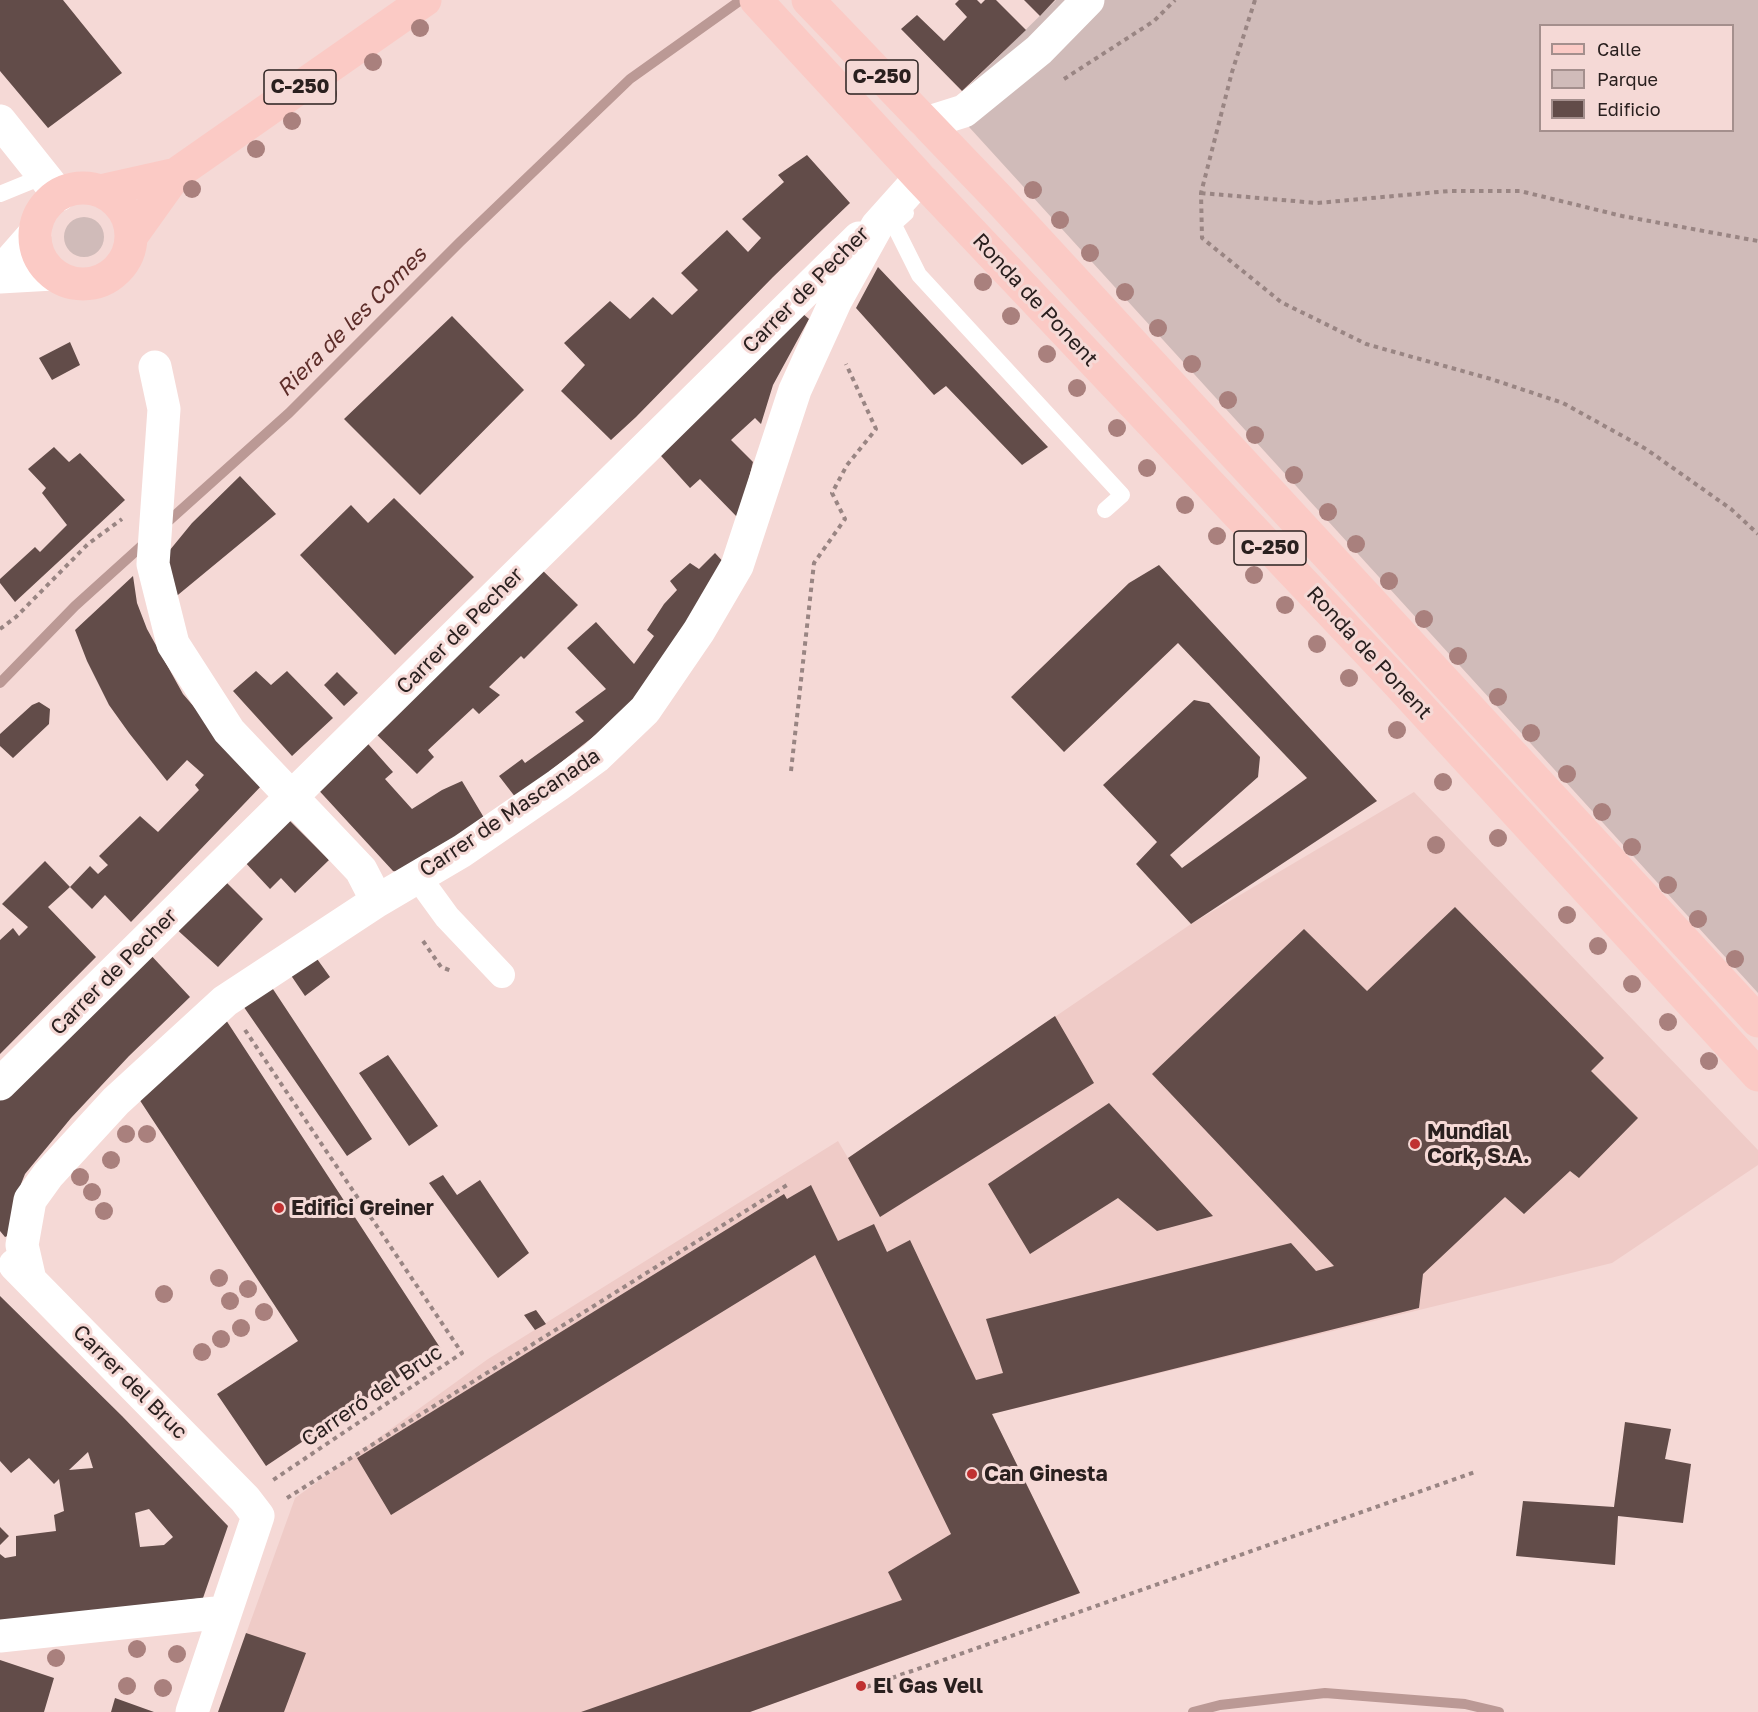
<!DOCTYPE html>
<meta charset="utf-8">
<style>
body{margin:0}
#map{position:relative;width:1758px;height:1712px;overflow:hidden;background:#f5d9d6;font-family:"Golos Text",sans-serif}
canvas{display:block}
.legend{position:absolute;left:1539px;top:24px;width:195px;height:108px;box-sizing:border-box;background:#f5d9d6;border:2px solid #a48f8d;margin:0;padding:8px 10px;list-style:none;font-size:18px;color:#2a201f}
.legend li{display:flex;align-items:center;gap:12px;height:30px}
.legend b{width:30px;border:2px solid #a48f8d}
</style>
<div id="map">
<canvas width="1758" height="1712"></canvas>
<ul class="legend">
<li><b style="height:8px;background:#fbcac5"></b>Calle</li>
<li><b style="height:16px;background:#d0bbb9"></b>Parque</li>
<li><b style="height:16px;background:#624c49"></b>Edificio</li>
</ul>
</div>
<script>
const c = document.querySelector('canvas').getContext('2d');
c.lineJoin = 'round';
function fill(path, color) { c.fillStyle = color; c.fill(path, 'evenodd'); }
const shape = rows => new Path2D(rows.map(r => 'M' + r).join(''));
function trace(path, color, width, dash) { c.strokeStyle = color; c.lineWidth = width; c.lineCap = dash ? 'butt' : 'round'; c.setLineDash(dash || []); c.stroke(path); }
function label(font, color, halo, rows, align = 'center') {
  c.font = font + ' "Golos Text",sans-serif'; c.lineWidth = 6; c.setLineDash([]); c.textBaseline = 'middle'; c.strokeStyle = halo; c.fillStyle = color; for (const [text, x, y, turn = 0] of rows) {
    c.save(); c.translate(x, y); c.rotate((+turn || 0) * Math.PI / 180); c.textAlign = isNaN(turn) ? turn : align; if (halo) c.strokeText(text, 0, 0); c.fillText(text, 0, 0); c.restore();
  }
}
fill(shape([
 [1414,792,1758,1150,1758,1165,1612,1263,992,1414,1080,1593,750,1712,218,1712,295,1498,488,1359,838,1141,848,1158,1191,924]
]), '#efcbc7');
fill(shape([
 [1056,0,1758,0,1758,993,949,105],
 [1540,26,1732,26,1732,130,1540,130],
 '64 237a20 20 0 1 1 40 0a20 20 0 1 1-40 0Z'
]), '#d0bbb9');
trace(shape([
 [163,526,289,413,460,242,630,79,741,0],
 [0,683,75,606,147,541],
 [1193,1712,1220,1705,1325,1693,1465,1704,1499,1712]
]), '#bb9995', 10);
fill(shape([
 [0,0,63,0,122,73,48,128,0,71],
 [959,0,977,0,981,4,985,0,996,0,1026,30,962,91,901,29,917,15,944,41,967,17,955,4],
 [1024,0,1055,0,1040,16],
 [807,155,850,203,773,277,636,417,611,440,561,391,585,365,564,343,610,301,630,319,653,297,672,315,698,290,681,273,727,230,748,252,761,238,742,219,784,182,778,175],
 [878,267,1048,447,1022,465,946,386,934,395,856,308],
 [796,308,809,319,773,385,761,424,755,418,731,440,753,462,739,519,700,479,690,488,652,446],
 [452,316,524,390,420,495,344,419],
 [70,342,80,365,52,380,39,358],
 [54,447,69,462,80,453,125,500,15,602,0,583,0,579,35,547,40,552,67,525,42,493,46,488,28,469],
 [240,476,276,514,173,599,165,556,192,523],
 [394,498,474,577,395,655,300,555,351,505,368,523],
 [715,553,728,567,627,710,516,798,499,776,522,759,525,763,584,721,575,712,606,689,567,648,596,622,634,664,654,636,647,630,664,604,677,590,670,581,690,563,699,569],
 [535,563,578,605,524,659,521,656,489,687,500,695,479,714,473,708,428,750,434,757,417,774,369,727],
 [1159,565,1377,801,1191,924,1136,864,1157,842,1103,785,1194,700,1209,703,1260,757,1258,777,1170,855,1182,868,1307,778,1178,643,1064,752,1011,697,1129,583],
 [133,576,137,603,147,629,183,694,214,730,265,782,131,922,105,895,92,909,70,887,48,907,96,957,0,1054,0,940,13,928,19,936,28,927,2,904,45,861,70,887,90,866,98,874,108,865,99,856,140,816,158,832,199,790,195,785,204,775,187,760,167,781,129,733,109,705,87,661,75,630],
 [256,671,271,685,287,671,333,718,292,756,233,691],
 [337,672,358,693,344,706,324,685],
 [39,702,50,709,49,724,13,758,0,746,0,734,32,705],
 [361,736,393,772,385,779,412,809,442,790,462,781,486,821,401,873,393,871,313,784],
 [283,814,329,860,295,893,281,878,270,889,242,859],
 [222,878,263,919,218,967,173,926],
 [1455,907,1604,1058,1591,1071,1638,1118,1579,1178,1570,1171,1524,1214,1505,1197,1423,1274,1419,1308,992,1414,1080,1593,750,1712,581,1712,902,1600,888,1572,951,1534,815,1255,391,1515,357,1458,784,1194,787,1199,811,1185,838,1241,874,1224,887,1252,910,1240,976,1380,1003,1373,986,1319,1291,1243,1316,1271,1334,1266,1152,1074,1304,929,1367,991],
 [147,951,190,997,129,1056,71,1118,25,1174,21,1184,17,1215,18,1232,5,1237,0,1231,0,1098],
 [315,956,330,977,305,996,288,971],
 [269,983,372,1139,347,1156,239,1000],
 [1055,1016,1094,1083,880,1217,848,1158],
 [226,1020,441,1349,266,1466,217,1394,298,1341,139,1099],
 [388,1055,438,1126,409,1146,359,1073],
 [1109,1103,1213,1216,1157,1231,1118,1198,1030,1254,988,1184],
 [443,1175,457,1195,480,1180,529,1253,498,1278,429,1183],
 [0,1296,122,1416,228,1526,203,1598,0,1621,0,1554,5,1558,16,1556,16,1536,56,1531,54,1515,64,1511,59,1479,54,1484,29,1458,11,1473,0,1461],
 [88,1452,93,1468,69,1470],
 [149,1509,173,1537,164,1545,140,1547,135,1513],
 [536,1310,546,1324,535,1330,524,1315],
 [1625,1422,1671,1429,1665,1459,1691,1464,1683,1523,1618,1516,1615,1565,1516,1556,1523,1501,1614,1507],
 [0,1527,9,1536,0,1545],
 [246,1633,306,1653,284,1712,218,1712],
 [0,1660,54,1678,44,1712,0,1712],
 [115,1698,154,1712,111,1712]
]), '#624c49');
trace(shape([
 [1255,0,1232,72,1201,193,1202,238,1281,302,1366,344,1491,379,1563,403,1646,449,1731,509,1758,534],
 [1064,79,1154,21,1175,0],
 [1201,193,1317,203,1449,191,1520,191,1622,216,1758,241],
 [0,629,16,617,88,544,122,519],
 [791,771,814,563,845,519,832,493,847,465,876,429,846,364],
 [423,941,441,967,452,971],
 [245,1030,462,1353,273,1480],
 [287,1498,787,1185],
 [858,1690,1475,1472]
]), '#998583', 4, [4.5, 4.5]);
trace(shape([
 [0,194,44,176],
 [906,213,896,222,895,227,919,275,1122,495,1105,510]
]), '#fff', 16);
trace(shape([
 [423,884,447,917,502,975]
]), '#fff', 26);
trace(shape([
 [0,121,59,195],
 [926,123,964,111,1039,50,1088,0],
 [155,367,164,409,153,564,173,644,229,731,361,870,377,901],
 [0,1084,859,238],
 [15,1265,245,1499,258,1516,192,1712],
 [30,1280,22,1245,30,1200,48,1175,116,1101,225,1001,377,901,462,851,558,785,596,757,645,710,699,631,737,566,795,390,836,300,877,226,920,178],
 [0,1636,225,1612]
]), '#fff', 33);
trace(shape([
 [0,273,35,233],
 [0,277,53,274]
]), '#fff', 33);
trace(shape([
 [756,0,920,178,1394,679,1758,1075],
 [808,0,998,198,1758,1021],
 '35 236a48 48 0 1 1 96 0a48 48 0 1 1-96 0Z',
 [100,191,176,174],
 [131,237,176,174,425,0]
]), '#fbcac5', 33);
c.fillStyle = '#a9807d';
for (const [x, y] of [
 [420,28],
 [373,62],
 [328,94],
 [292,121],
 [256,149],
 [192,189],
 [1033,190],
 [1060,220],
 [1090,253],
 [983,282],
 [1125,292],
 [1011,316],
 [1158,328],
 [1047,354],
 [1192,364],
 [1077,388],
 [1228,400],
 [1117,428],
 [1255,435],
 [1147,468],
 [1294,475],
 [1185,505],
 [1328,512],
 [1217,536],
 [1356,544],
 [1254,575],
 [1389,581],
 [1285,605],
 [1424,619],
 [1317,644],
 [1458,656],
 [1349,678],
 [1498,697],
 [1397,730],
 [1531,733],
 [1567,774],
 [1443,782],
 [1602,812],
 [1498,838],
 [1436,845],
 [1632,847],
 [1668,885],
 [1567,915],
 [1698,919],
 [1598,946],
 [1735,959],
 [1632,984],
 [1668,1022],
 [1709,1061],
 [126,1134],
 [147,1134],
 [111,1160],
 [80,1177],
 [92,1192],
 [104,1211],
 [219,1278],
 [248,1289],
 [164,1294],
 [230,1301],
 [264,1312],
 [241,1328],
 [221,1339],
 [202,1352],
 [137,1649],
 [177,1654],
 [56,1658],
 [127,1686],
 [163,1688]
]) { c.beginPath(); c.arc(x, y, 9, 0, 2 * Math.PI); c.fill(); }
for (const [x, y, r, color] of [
 [1415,1144,6,"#c03131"],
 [279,1208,6,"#c03131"],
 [972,1474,6,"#c03131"],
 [861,1686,6,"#c03131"]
]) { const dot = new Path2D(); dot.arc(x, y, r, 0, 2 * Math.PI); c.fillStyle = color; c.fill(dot); trace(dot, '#f5d9d6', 2); }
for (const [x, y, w] of [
 [882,77,72],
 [300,87,72],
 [1270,548,72]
]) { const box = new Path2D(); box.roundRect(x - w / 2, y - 17, w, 34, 4.5); c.fillStyle = '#f5d9d6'; c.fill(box); trace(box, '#2a201f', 1.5); }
label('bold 20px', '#2a201f', null, [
 ["C-250",882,77],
 ["C-250",300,87],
 ["C-250",1270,548]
]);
label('21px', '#2a201f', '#f5d9d6', [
 ["Carrer de Pecher",806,290,-45],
 ["Ronda de Ponent",1035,300,47],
 ["Carrer de Pecher",460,631,-45],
 ["Ronda de Ponent",1369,653,47],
 ["Carrer de Mascanada",510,813,-34],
 ["Carrer de Pecher",114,972,-45],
 ["Carrer del Bruc",130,1382,45],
 ["Carreró del Bruc",372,1396,-34]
]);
label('bold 21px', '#2a201f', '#f5d9d6', [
 ["Mundial",1427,1132],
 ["Cork, S.A.",1427,1156],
 ["Edifici Greiner",291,1208],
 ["Can Ginesta",984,1474],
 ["El Gas Vell",873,1686]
], 'left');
label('italic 22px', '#5e2e2a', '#f5d9d6', [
 ["Riera de les Comes",352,322,-45]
]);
</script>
